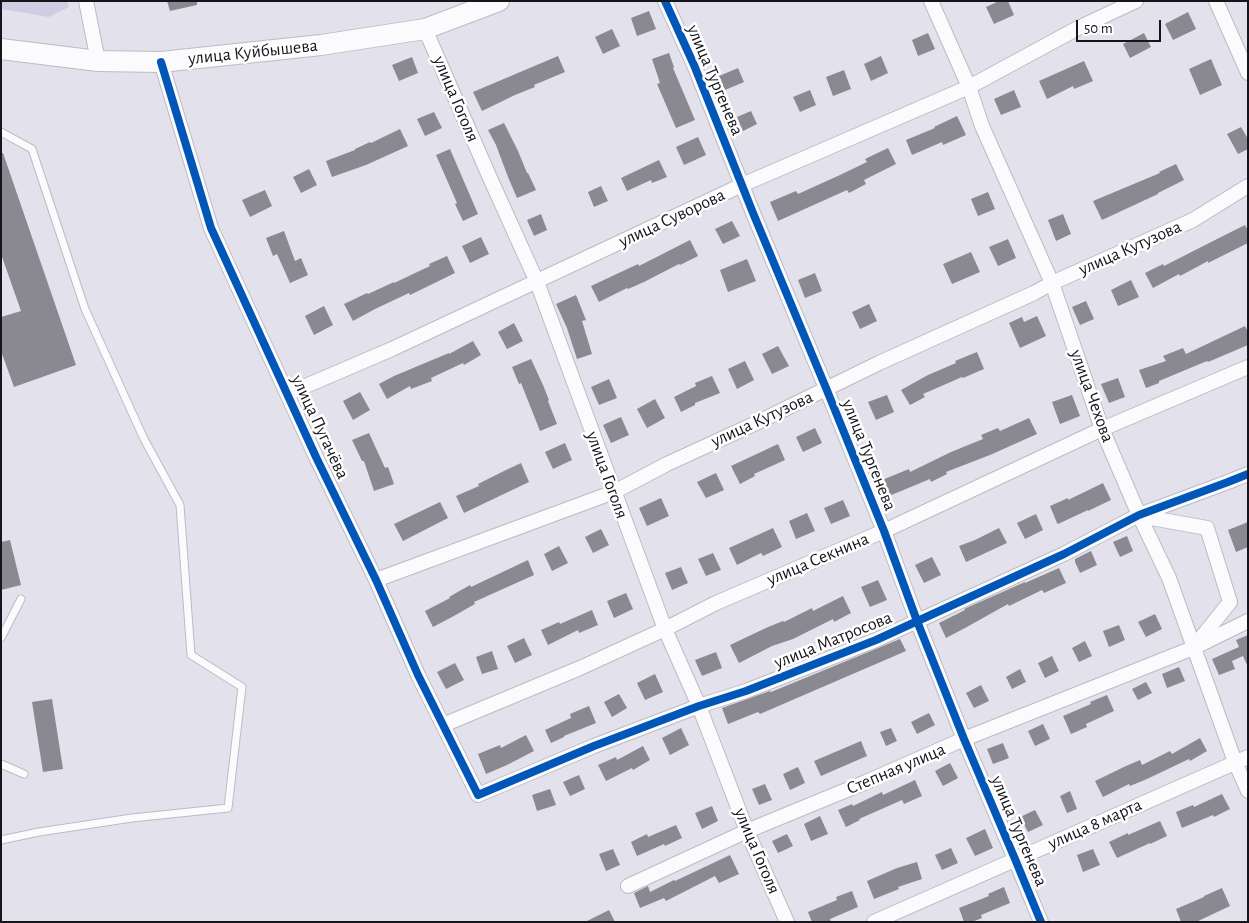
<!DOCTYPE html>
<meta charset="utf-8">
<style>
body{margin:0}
#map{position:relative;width:1249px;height:923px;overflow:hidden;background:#e3e1ec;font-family:"Alegreya Sans",sans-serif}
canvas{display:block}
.frame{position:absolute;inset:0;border:2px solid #16151c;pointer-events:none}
.scale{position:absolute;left:1076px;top:20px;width:85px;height:22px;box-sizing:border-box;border:2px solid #16151c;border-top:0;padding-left:6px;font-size:15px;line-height:18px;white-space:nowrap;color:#16151c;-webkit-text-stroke:4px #fff;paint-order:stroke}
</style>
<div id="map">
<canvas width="1249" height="923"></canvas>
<div class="frame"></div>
<div class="scale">50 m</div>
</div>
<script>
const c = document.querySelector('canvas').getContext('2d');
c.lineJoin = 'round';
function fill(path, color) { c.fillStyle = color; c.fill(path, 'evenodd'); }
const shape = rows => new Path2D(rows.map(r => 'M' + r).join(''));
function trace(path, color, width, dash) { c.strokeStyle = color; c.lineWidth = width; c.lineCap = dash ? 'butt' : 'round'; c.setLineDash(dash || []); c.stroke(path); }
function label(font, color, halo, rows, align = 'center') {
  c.font = font + ' "Alegreya Sans",sans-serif'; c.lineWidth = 5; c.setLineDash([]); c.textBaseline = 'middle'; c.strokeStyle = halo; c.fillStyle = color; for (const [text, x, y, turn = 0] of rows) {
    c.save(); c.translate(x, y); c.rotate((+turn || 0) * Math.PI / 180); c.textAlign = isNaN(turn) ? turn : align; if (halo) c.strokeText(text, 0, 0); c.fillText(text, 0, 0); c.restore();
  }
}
fill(shape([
 [1,1,67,1,69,7,49,17,1,9]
]), '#d0cce2');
fill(shape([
 [167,1,197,1,197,5,170,11],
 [999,1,1008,1,1014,15,994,24,986,7],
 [649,11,656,29,637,36,631,18],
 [1188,12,1196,29,1173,40,1165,24],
 [612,29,620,46,603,54,595,37],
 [928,33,935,49,918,56,912,40],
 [1144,33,1151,47,1130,58,1123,44],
 [669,53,674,67,673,68,695,120,676,128,657,84,660,83,652,59],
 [558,56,565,72,534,85,535,87,515,95,482,111,473,92],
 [881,56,888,73,871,81,864,64],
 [412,57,418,73,399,81,392,65],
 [1211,59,1222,85,1200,95,1189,69],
 [1084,61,1093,81,1074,89,1073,86,1047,99,1039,81],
 [738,68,744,82,725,90,719,76],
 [844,70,851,89,833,96,826,77],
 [810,90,816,105,800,112,793,97],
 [1014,90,1021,107,1001,115,994,99],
 [751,111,757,124,743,131,737,117],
 [434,112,442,128,425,136,417,119],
 [957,116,966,135,943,145,942,142,912,155,906,140,935,128,934,127],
 [504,123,518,151,527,173,528,173,536,190,517,198,508,177,496,145,488,130],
 [1241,127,1248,139,1248,149,1238,154,1227,134],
 [400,129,408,146,366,165,332,177,326,161,355,150,355,149,370,142,371,143],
 [698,137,706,155,684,165,676,147],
 [888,148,896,164,864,180,866,184,849,193,847,190,778,221,770,202,796,191,798,194,840,175,867,162,865,159],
 [450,149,478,214,463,221,455,204,457,203,436,155],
 [1,153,3,153,76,365,14,387,1,351,1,317,21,311,1,254],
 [659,160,667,177,652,183,651,180,627,191,621,178],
 [1176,164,1184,180,1158,193,1158,194,1102,220,1093,201,1160,173,1159,172],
 [309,169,317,185,301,193,293,177],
 [601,186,608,201,594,207,588,192],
 [265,190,272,206,250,217,242,200],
 [988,192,995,209,978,216,971,199],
 [541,214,547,230,534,236,527,220],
 [1063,214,1071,234,1056,241,1048,220],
 [732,221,740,236,723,244,715,229],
 [1245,225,1248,231,1248,243,1208,263,1208,261,1180,276,1179,274,1153,288,1145,273,1163,264,1164,266,1217,239],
 [284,231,295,261,301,258,308,275,290,283,277,254,273,256,266,238],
 [481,237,489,254,470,263,462,246],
 [1008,239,1016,258,998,266,989,247],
 [690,240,698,256,680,265,679,264,644,282,628,289,627,288,599,302,591,286,638,264,639,266],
 [971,252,980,272,952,284,943,264],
 [447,256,455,273,410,295,409,293,375,309,353,321,344,304,367,293,368,294,394,282,394,283,430,266,429,264],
 [747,259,756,281,728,292,720,270],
 [815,273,822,291,805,298,798,280],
 [1131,280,1139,297,1118,306,1111,290],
 [576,295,586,320,582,321,592,354,577,359,567,328,556,304],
 [1086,301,1094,319,1080,325,1072,307],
 [869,304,877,321,860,329,852,312],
 [324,306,333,325,314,335,305,316],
 [1037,316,1046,336,1020,348,1009,323,1022,317,1024,322],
 [514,323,523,341,507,349,498,332],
 [1245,326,1248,332,1248,345,1208,362,1207,361,1159,381,1159,383,1146,388,1139,370,1166,361,1163,356,1183,348,1186,354],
 [473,341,481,355,464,365,463,363,431,378,432,381,411,389,410,386,387,399,379,384,394,376,449,353,449,354],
 [778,346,789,366,772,374,762,354],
 [977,352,984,369,963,378,962,377,923,394,925,397,910,405,901,390,928,375,956,363,955,361],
 [531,359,543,385,549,400,548,401,557,424,540,431,521,383,519,384,512,367],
 [745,361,754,380,737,389,728,369],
 [712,376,720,393,695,403,695,405,681,412,674,397,696,386,695,383],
 [1118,378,1125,397,1109,403,1101,384],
 [609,379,617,398,599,405,591,387],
 [360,392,370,410,353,420,343,401],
 [887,395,894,412,876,420,868,402],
 [1072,395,1080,416,1060,424,1052,402],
 [655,399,665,418,647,428,637,409],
 [621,417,629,435,611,443,603,425],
 [1029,418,1037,434,990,455,946,472,947,474,931,482,930,479,889,496,882,480,909,469,910,472,951,452,983,439,981,435,998,428,1000,431],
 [815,428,822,443,803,452,796,437],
 [369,433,385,468,388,467,394,484,374,491,364,461,362,461,352,440],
 [565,443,572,460,553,469,545,452],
 [778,444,785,460,754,474,755,476,740,484,731,466],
 [521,463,529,482,464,513,456,496,479,486,478,484,504,471],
 [716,473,724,490,706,498,697,482],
 [1103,483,1111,500,1088,511,1088,510,1058,524,1057,523,1050,506,1068,498,1068,500],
 [661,498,669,516,647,526,639,508],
 [843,500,850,516,831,524,824,508],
 [440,502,448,518,403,541,394,524],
 [807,513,815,531,796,539,789,521],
 [1036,514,1043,530,1025,539,1017,523],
 [1248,522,1248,547,1236,552,1228,530],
 [773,528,782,547,763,556,761,553,737,565,729,548],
 [999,528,1007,543,966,562,959,546,975,540],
 [601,529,609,545,593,553,585,537],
 [1127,536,1133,551,1120,557,1113,542],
 [10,540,21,585,1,590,1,542],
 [559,546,568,563,552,571,544,554],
 [1091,551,1097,565,1080,573,1075,562,1075,559],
 [713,553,721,570,706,576,698,559],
 [932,557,941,575,924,583,915,565],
 [528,560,534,575,474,602,475,604,452,617,433,627,425,611,450,598,449,597,470,585,471,587],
 [681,567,688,583,672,590,665,573],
 [1059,568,1066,583,1044,593,1042,590,1009,606,1008,604,965,628,946,638,939,623,965,610,964,609,1025,582,1025,583],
 [878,580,887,600,870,607,861,587],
 [626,593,633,609,614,618,607,601],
 [843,596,851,613,834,622,833,619,793,639,772,646,739,663,730,645,768,627,783,621,784,622,812,608,813,611],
 [592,610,598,625,579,633,578,630,548,645,541,630,559,622,560,624],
 [1155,614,1162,629,1146,637,1138,622],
 [1119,625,1125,640,1109,647,1103,631],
 [1248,635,1248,667,1243,656,1232,661,1235,669,1219,675,1212,659,1239,647,1236,640],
 [524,638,532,655,515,663,507,646],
 [900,639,906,651,760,714,758,712,728,724,722,708,770,691,771,692],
 [1085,641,1092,656,1079,662,1072,648],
 [492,651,498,669,482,674,476,657],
 [716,652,722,668,702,676,695,660],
 [1052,656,1059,671,1045,678,1038,663],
 [455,663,464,680,446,689,437,672],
 [1179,667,1185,681,1167,688,1162,674],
 [1020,669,1026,682,1012,689,1006,677],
 [655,674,663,692,645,700,637,683],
 [1146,682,1152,693,1138,700,1132,689],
 [981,685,989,701,974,708,966,693],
 [619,694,627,708,612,717,604,702],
 [1107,695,1114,711,1086,724,1087,727,1071,734,1063,716,1091,704,1090,702],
 [52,699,63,769,43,772,32,702],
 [589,706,596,723,564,736,564,737,551,743,545,730,571,718,570,714],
 [929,713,935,725,917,734,911,722],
 [1043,724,1050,739,1035,746,1028,731],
 [681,728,689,745,670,755,662,738],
 [891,728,897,741,886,746,880,732],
 [526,735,534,751,507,765,486,774,478,754,500,745,501,748],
 [1200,738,1207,751,1190,761,1189,759,1147,779,1130,786,1129,784,1103,797,1095,781,1126,766,1140,760,1142,765,1170,751,1172,754],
 [861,741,867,756,821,776,814,761],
 [1003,743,1009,758,993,764,987,749],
 [643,746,650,760,633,770,632,768,606,781,598,765,616,757,617,760],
 [950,763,958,778,943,786,935,771],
 [798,767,805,783,790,790,783,774],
 [579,775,585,789,570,796,563,782],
 [915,780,922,796,904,804,902,800,859,819,860,820,846,827,838,810,852,804,853,806,882,792,883,795],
 [765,784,772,800,759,805,752,789],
 [550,789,556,805,537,811,532,795],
 [1070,791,1077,809,1067,813,1060,796],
 [1222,794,1230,809,1214,817,1213,815,1182,828,1176,812,1193,805,1194,807],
 [712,806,718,821,702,829,695,813],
 [1035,810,1043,825,1028,832,1020,817],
 [820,816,828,834,811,841,804,824],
 [1160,821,1167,836,1150,844,1150,843,1117,858,1109,842,1128,833,1128,835],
 [676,825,682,838,665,846,664,844,637,856,631,842,647,834,648,837],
 [985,829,993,848,975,856,966,838],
 [787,834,793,846,778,853,772,841],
 [951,848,958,863,942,870,935,855],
 [613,849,620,865,606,871,599,854],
 [1093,849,1100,865,1083,872,1077,855],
 [730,855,739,874,719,883,715,876,666,901,664,898,640,908,634,893,648,886,650,892,674,880,675,881],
 [917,862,922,879,898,887,899,889,874,899,867,881,897,868],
 [1004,887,1010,903,981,915,982,918,972,922,964,922,959,908,989,896,988,894],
 [1222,888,1230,906,1196,922,1181,922,1176,909,1204,897,1204,896],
 [852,891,858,907,830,919,831,922,812,922,808,912,837,900,836,897],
 [609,910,615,922,585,922]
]), '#8a8991');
const lane = shape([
 [1,132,32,149,85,309,144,439,180,505,191,655,242,687,228,808,132,818,39,832,1,840],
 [1,638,21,599],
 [1,764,24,774]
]);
const street = shape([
 [86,1,98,61],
 [665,1,694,65,753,213,826,388,884,531,917,621,964,739,1015,859,1041,922],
 [931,1,969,87,982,126,1052,283,1102,429,1139,515,1169,578,1235,762,1248,791],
 [1216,1,1248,73],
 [425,29,490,178,537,282,665,629,699,706,747,831,787,922],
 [161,62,211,228,316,457,376,580,418,675,478,795,594,746,699,706,746,691,876,640,1064,554,1139,515,1228,482,1248,474],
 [287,394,392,349,742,185,969,87,1078,28,1136,1],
 [1140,516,1207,528,1230,602,1197,643],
 [376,580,614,492,667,464,754,424,879,363,1034,293,1052,283,1193,220,1248,186],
 [443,725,580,668,665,629,716,603,884,531,1102,429,1248,367],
 [628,886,747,831,866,782,964,739,1193,648,1248,621],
 [874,922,1248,757]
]);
const secondary = shape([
 [1,49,98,61,161,62,321,45,425,29,499,1]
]);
trace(lane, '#bcbbc3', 9);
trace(street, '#bcbbc3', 16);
trace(secondary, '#bcbbc3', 22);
trace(lane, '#fbfafc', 7);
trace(street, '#fbfafc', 14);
trace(secondary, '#fbfafc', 20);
trace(shape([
 [665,1,694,65,753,213,826,388,884,531,917,621,964,739,1015,859,1041,922],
 [161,62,211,228,316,457,376,580,418,675,478,795,594,746,699,706,746,691,876,640,1064,554,1139,515,1228,482,1248,474]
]), '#0057b8', 8);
label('18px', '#16151c', '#fff', [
 ["улица Куйбышева",253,52,-6],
 ["улица Тургенева",715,80,67],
 ["улица Гоголя",456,99,67],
 ["улица Суворова",672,218,-25],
 ["улица Кутузова",1130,248,-24],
 ["улица Чехова",1092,396,70],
 ["улица Кутузова",762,419,-25],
 ["улица Пугачёва",320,427,65],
 ["улица Тургенева",869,455,68],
 ["улица Гоголя",607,475,70],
 ["улица Секнина",818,559,-23],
 ["улица Матросова",833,640,-22],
 ["Степная улица",896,769,-23],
 ["улица 8 марта",1095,824,-24],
 ["улица Тургенева",1019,831,67],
 ["улица Гоголя",757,851,67]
]);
</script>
